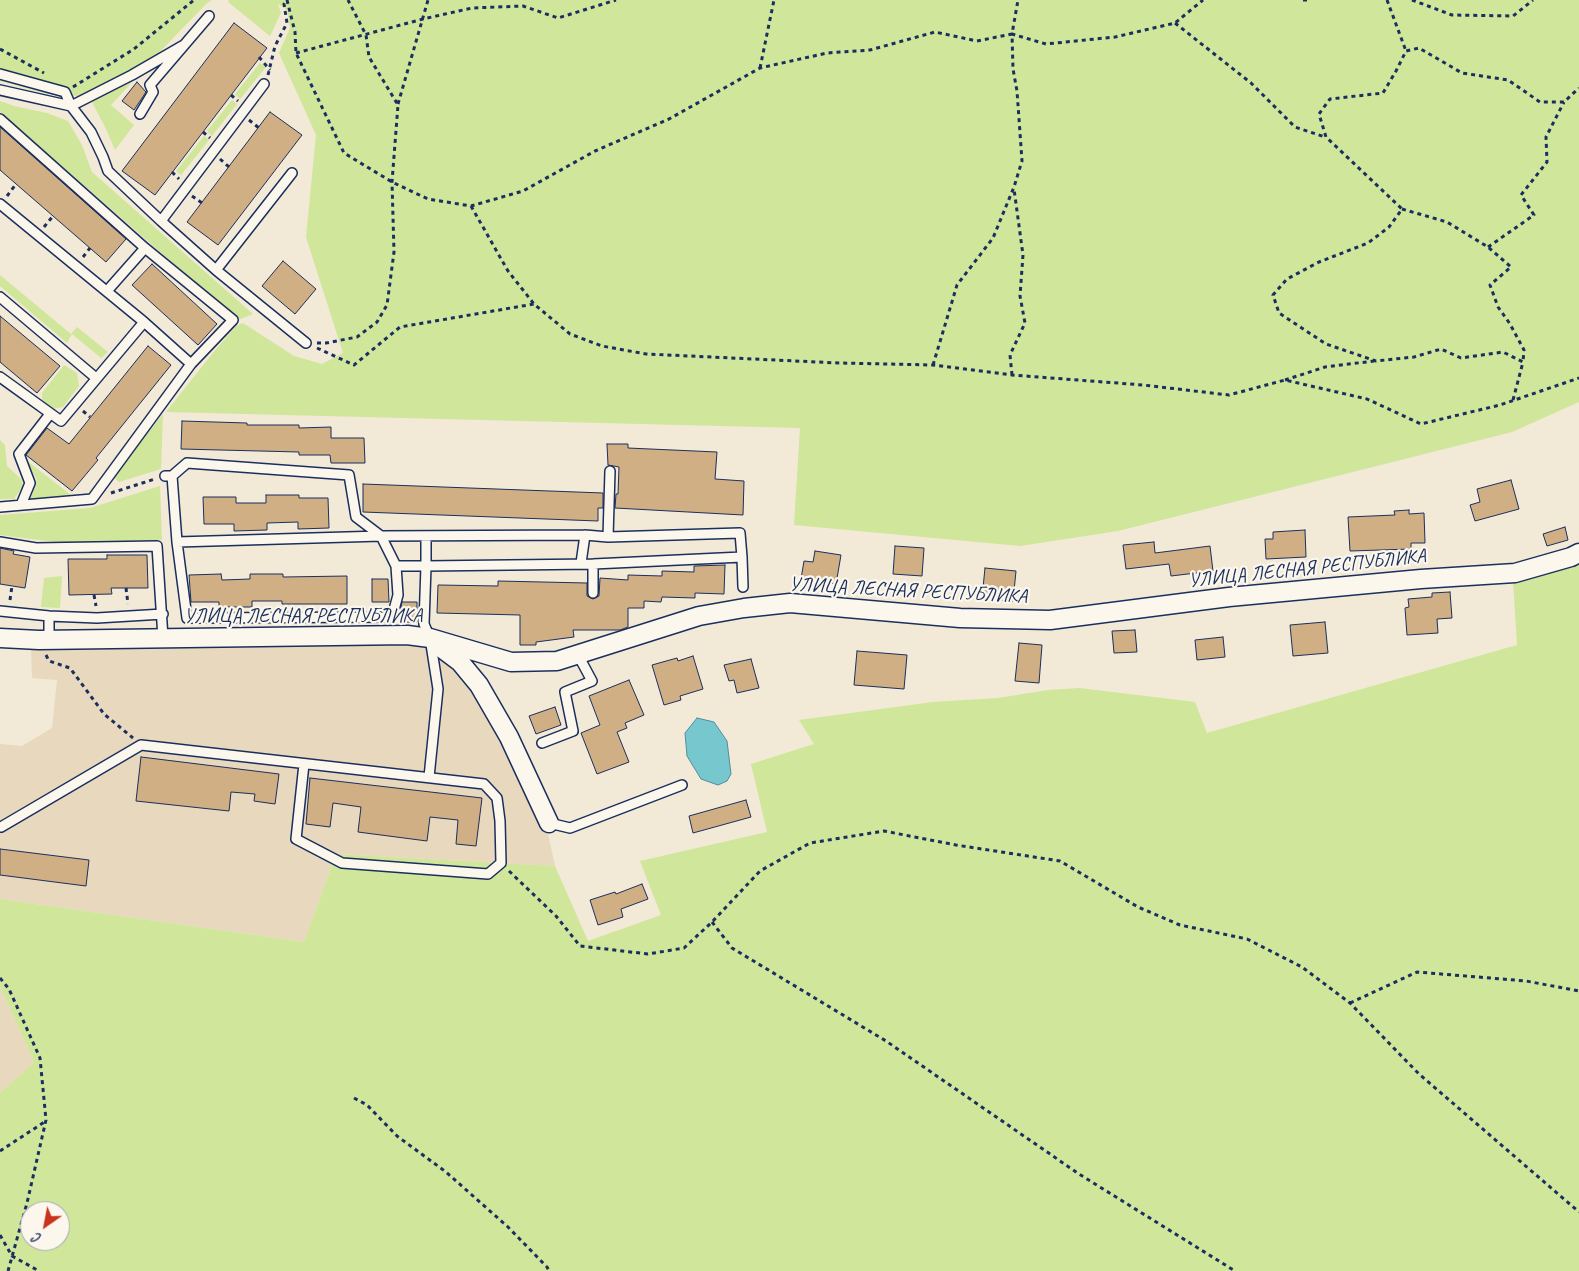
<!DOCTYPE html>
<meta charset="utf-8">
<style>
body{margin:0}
#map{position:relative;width:1579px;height:1271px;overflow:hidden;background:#f2e9d7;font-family:Caveat,sans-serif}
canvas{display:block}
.north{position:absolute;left:20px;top:1201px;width:50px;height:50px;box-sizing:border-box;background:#fbf7ec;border:1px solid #a1a7b3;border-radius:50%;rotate:213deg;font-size:14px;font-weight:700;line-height:20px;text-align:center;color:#1b2f5e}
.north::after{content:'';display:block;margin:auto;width:18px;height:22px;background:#c8321e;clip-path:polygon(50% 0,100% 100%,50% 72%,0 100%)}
</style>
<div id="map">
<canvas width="1579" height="1271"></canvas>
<div class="north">С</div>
</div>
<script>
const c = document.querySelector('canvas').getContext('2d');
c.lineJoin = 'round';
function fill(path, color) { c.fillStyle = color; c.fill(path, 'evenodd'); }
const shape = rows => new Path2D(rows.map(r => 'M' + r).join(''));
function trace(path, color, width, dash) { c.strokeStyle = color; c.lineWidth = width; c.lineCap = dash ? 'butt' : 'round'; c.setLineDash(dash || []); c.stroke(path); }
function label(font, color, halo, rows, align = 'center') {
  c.font = font + ' Caveat,sans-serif'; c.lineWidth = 4.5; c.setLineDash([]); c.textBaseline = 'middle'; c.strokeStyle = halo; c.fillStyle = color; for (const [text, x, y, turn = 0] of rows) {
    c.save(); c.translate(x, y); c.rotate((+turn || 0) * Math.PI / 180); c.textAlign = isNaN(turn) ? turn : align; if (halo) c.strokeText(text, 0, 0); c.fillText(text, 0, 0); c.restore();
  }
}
fill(shape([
 [397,643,423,646,439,654,455,666,479,694,532,806,547,829,555,866,336,854,304,942,0,899,0,744,22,746,52,728,57,680,32,678,31,647],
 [0,987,34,1062,0,1093]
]), '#e8d8be');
fill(shape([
 [0,0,212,0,207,3,150,62,78,96,48,94,0,81],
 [229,0,1579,0,1579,402,1512,432,1118,531,1020,546,794,525,800,428,166,412,212,354,236,326,243,323,294,356,322,364,343,353,306,237,316,135,279,53,290,28,287,10,274,1,278,4,281,13,270,36,228,2],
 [260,63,266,67,240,99,235,94],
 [133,81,111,105,134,125,115,150,106,129,92,102],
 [232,100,237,104,212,136,207,131],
 [0,101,14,106,47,113,68,121,82,145,92,172,253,314,238,320,0,112],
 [204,136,209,140,181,175,176,171],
 [0,275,71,334,77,327,108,352,101,358,72,334,67,343,0,286],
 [64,365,77,373,79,386,63,407,52,409,42,400,42,393],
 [163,414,161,469,119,482,113,477],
 [0,440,5,445,7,466,21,479,23,486,14,499,0,499],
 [26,460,71,495,30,500,37,480],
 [160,486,162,540,63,543,0,535,0,515,90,508],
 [1579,560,1579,1271,0,1271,0,1093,34,1062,0,987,0,899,304,942,336,854,555,866,588,941,661,915,640,861,767,832,751,764,814,744,799,720,933,702,998,698,1048,690,1079,688,1195,702,1207,733,1517,645,1513,580],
 [30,1211,60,1211,60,1241,30,1241],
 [62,576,60,608,41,607,44,578]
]), '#d0e69b');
const water = shape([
 [697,718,714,722,727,741,731,774,727,781,718,785,701,779,687,756,685,733,697,718]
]);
fill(water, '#77c8ce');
trace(water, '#528ba1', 1);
const building = shape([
 [234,23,267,48,155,195,122,171,234,23],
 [137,82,146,92,134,110,122,101,137,82],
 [270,112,302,135,218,245,187,222,270,112],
 [0,127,126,239,106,262,0,170,0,127],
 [283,261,316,289,295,314,262,286,283,261],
 [152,264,217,324,198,345,132,285,152,264],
 [0,316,60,366,37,393,0,362,0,316],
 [148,346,171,365,96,458,98,460,72,491,26,455,47,428,69,444,148,346],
 [182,421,247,423,247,425,299,425,299,428,331,427,331,438,364,438,365,463,331,463,330,455,299,455,299,452,181,449,182,421],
 [607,444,628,444,628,448,717,452,715,479,744,481,743,515,615,508,616,494,618,494,619,467,608,465,607,444],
 [1511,480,1519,509,1475,521,1470,505,1480,502,1477,489,1511,480],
 [363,484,603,493,603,508,598,508,598,521,363,512,363,484],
 [266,495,299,495,299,498,328,498,329,528,298,529,298,522,267,523,267,530,234,531,234,524,204,524,203,497,236,497,236,503,266,503,266,495],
 [1409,510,1409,514,1424,513,1425,543,1411,543,1411,549,1350,551,1348,517,1395,515,1394,511,1409,510],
 [1565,527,1568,540,1547,546,1543,534,1565,527],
 [1305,530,1306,557,1266,559,1265,539,1273,539,1273,532,1305,530],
 [1154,542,1155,553,1210,546,1213,571,1171,576,1169,564,1126,569,1123,545,1154,542],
 [895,546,924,548,922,576,893,574,895,546],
 [0,548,14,551,13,554,30,557,25,588,0,584,0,548],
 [815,551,841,555,836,584,801,579,804,561,813,562,815,551],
 [107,555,147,555,148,588,111,588,112,594,69,595,68,559,107,559,107,555],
 [725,565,724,594,695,593,695,598,662,597,661,602,644,601,644,608,628,608,628,627,620,630,573,630,574,637,536,642,536,645,520,645,520,615,437,613,438,585,498,586,498,581,587,583,587,596,593,599,599,596,600,578,628,580,628,575,662,576,662,571,694,572,694,566,725,565],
 [985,568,1016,571,1013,601,982,598,985,568],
 [221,574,222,580,250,579,250,574,283,574,283,577,347,576,347,604,282,604,282,601,252,601,252,607,219,607,219,602,191,602,189,575,221,574],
 [372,579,388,579,389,602,372,602,372,579],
 [1450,592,1452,618,1437,619,1438,633,1407,635,1405,608,1409,607,1408,599,1432,597,1432,593,1450,592],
 [402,602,417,602,417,622,400,622,400,611,402,602],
 [1325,622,1328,653,1293,656,1290,625,1325,622],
 [1135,630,1137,652,1114,653,1112,631,1135,630],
 [1223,637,1225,657,1197,660,1195,640,1223,637],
 [1019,643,1042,645,1039,683,1015,681,1019,643],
 [857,651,907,655,904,689,854,685,857,651],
 [693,656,703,689,680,696,681,700,664,705,652,665,677,658,678,661,693,656],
 [751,659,759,688,737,693,734,680,729,681,724,665,751,659],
 [629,680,644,715,625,723,627,728,617,732,629,762,597,774,581,733,600,725,589,696,629,680],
 [555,707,561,725,536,734,529,716,555,707],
 [141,757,279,774,275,804,254,801,255,794,231,792,229,811,136,801,141,757],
 [310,778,482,798,476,846,456,844,458,820,430,817,427,841,358,832,361,807,333,803,330,827,306,824,310,778],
 [746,800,751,817,693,833,689,816,746,800],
 [0,849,89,860,86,886,0,875,0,849],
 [642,884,648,899,621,909,623,917,598,925,590,900,615,892,616,894,642,884]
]);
fill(building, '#cfaf83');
trace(building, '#1b2f5e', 1);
const service = shape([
 [0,74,65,92,71,106,91,132,103,157,108,171,161,221,216,270,306,343],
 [0,90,71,106,132,75,184,45],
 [140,114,153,92,150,85,209,16],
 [0,119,145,248,233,320,191,364],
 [0,204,144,322,191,364,92,499,0,507],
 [161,221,264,84],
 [216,270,292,173],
 [107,291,145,248],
 [0,297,96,378],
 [0,377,61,421,144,322],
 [165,476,172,476,177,542,187,618,392,617,398,595,396,566,426,566,424,624,430,638,438,689,429,777],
 [172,476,187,463,349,475,356,517,381,536,396,566],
 [21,505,30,483,19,454,50,414],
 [608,537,610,471],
 [0,542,36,548,157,546,163,638],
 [177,542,381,536,585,535,608,537,740,533,742,557,593,564,426,566,426,536],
 [742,557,743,587],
 [581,563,585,535],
 [593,564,593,593],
 [0,611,49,616,97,618,163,614],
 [49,640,49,616],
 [542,743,573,731,565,692,592,681,578,655],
 [549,823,570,828,682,785],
 [1,827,141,745,484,784,497,798,500,821,501,863,488,874,342,863,296,839,304,764]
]);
const minor = shape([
 [0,638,39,640,407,635,430,638,511,662,557,661,699,616,744,608,790,603,960,618,1050,620,1229,597,1421,579,1515,573,1571,557,1579,553],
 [436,644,460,662,479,685,509,737,549,823]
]);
trace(service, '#1b2f5e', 12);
trace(minor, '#1b2f5e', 21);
trace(shape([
 [287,0,295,32,296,53,344,153,392,182,428,199,471,206,523,191,595,151,669,119,760,68,827,53,870,50,935,32,977,41,1012,34,1018,0],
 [1303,0,1311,0],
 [1387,0,1406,51],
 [1412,0,1452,15,1513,16,1533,0],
 [1175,23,1251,83,1295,127,1325,137],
 [0,49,44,73],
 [296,53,423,19,472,8,523,6,558,18,616,0],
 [259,57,270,70],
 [760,68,774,0],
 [268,75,275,46,287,23,284,4,286,0],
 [73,87,134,49,194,0],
 [231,95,238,101],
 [398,104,428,0],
 [249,120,259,128],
 [203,132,210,138],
 [220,159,229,167],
 [172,172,179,179],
 [7,196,16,184],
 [192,196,202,203],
 [471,206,508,271,534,304,570,334,602,346,646,354,839,363,933,365,1012,375,1143,385,1229,395,1285,380,1367,399,1421,424,1500,405,1579,378],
 [1402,209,1447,222,1488,247,1511,267,1490,285,1498,307,1510,324,1524,350,1523,362],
 [44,227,53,216],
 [1488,247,1534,215,1521,195,1547,162,1546,137,1564,102],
 [83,257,90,248],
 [317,343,326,343,357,337,377,322,387,305,394,252,392,182,398,105,369,57,366,35,348,0],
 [317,348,354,365,400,327,534,304],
 [933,365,957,285,993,238,1014,187,1022,161,1017,91,1013,69,1012,34,1046,44,1115,37,1175,23,1203,0],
 [1012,375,1010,355,1025,323,1020,296,1023,255,1014,189],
 [1285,380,1325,367,1374,361],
 [1513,400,1523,362,1503,352,1461,358,1441,349,1414,357,1376,361,1326,344,1279,313,1273,295,1287,279,1319,262,1368,243,1389,227,1402,209,1326,137,1319,114,1330,99,1383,93,1396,71,1406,51,1419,48,1462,73,1508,80,1540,102,1564,102,1579,88],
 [83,411,90,417],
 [111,493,155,479],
 [126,588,128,604],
 [94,595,96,606],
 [10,600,12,586],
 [46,655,49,661,70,668,104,714,133,738],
 [509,871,556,916,580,946,648,954,684,948,712,922,760,871,810,843,884,831,956,845,1060,861,1138,907,1180,925,1247,939,1302,967,1350,1003,1419,1074,1579,1212],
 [712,922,732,948,886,1041,1079,1174,1235,1271],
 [0,978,9,989,40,1058,46,1120,27,1203,8,1271],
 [1350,1003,1417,972,1526,981,1579,991],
 [354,1098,367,1105,397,1136,446,1172,508,1227,547,1267,549,1271],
 [0,1151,46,1121],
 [0,1235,12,1256,39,1271]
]), '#1b2f5e', 3, [4, 4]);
trace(service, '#fbf7ec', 9);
trace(minor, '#fbf7ec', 18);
label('20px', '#1b2f5e', '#fbf7ec', [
 ["УЛИЦА ЛЕСНАЯ РЕСПУБЛИКА",1307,569,-6],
 ["УЛИЦА ЛЕСНАЯ РЕСПУБЛИКА",908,591,3],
 ["УЛИЦА ЛЕСНАЯ РЕСПУБЛИКА",303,617]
]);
</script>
